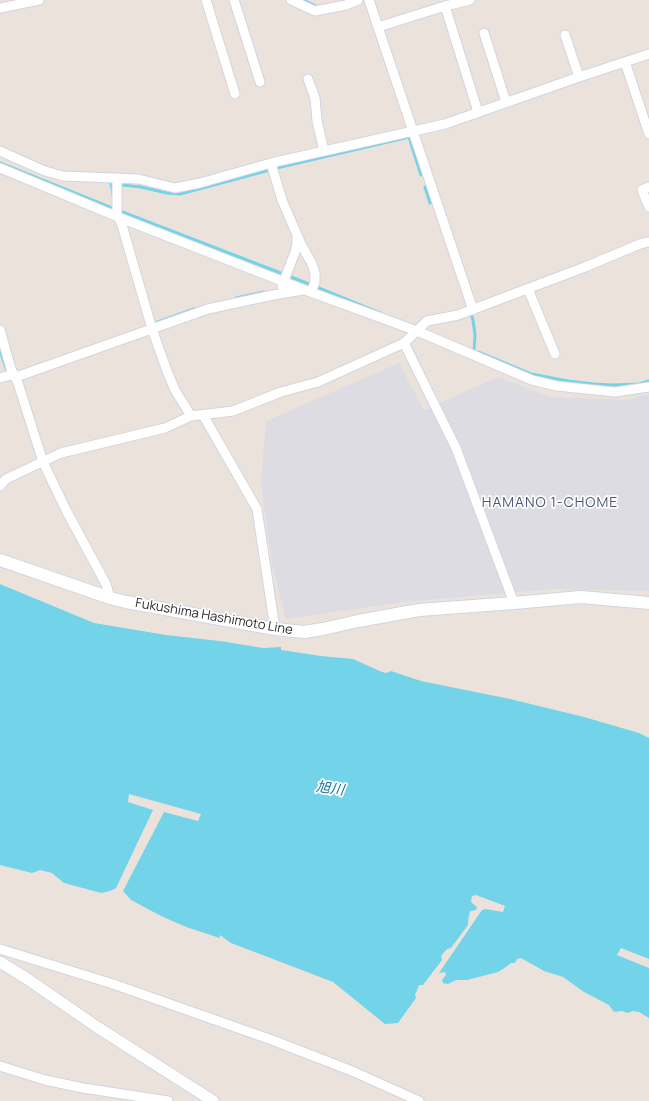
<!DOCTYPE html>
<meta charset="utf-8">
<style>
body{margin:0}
canvas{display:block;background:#ebe3db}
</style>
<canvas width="649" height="1101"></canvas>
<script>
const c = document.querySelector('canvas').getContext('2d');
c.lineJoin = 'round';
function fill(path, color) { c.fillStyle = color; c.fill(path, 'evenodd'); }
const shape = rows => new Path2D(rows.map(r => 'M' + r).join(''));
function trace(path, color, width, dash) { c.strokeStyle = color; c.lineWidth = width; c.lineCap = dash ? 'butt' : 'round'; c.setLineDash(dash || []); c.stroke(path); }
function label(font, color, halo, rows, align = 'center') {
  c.font = font + ' Manrope,"Noto Sans JP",sans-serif'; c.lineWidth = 3.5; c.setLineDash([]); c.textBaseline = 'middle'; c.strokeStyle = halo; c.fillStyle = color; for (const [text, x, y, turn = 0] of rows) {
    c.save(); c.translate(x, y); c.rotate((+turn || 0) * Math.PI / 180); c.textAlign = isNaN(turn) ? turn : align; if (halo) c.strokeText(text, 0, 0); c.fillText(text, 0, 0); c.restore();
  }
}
fill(shape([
 [399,363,424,410,498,377,550,397,628,400,649,394,649,591,551,589,403,602,286,619,272,564,261,483,266,421]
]), '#dddce3');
fill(shape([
 [0,584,94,623,166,635,220,641,263,648,281,647,281,650,321,656,353,659,382,672,386,673,391,671,421,681,510,699,584,717,639,733,649,738,649,959,621,948,617,955,649,968,649,1018,639,1012,633,1011,627,1013,622,1011,614,1012,609,1005,584,992,563,977,544,971,521,958,517,959,515,963,511,963,506,967,498,972,467,980,456,980,448,984,443,983,442,980,446,975,445,972,439,973,482,910,485,909,503,912,505,906,476,895,472,896,471,902,477,907,476,910,470,911,468,921,468,925,451,948,447,949,441,956,442,960,423,985,419,985,415,995,416,998,398,1023,385,1024,333,982,231,943,220,935,220,938,186,927,161,916,131,900,123,891,164,812,198,821,201,814,129,794,128,802,153,810,116,888,110,891,101,893,64,883,52,873,40,870,32,873,0,865]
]), '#72d3e9');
trace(shape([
 [303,0,318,7],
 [0,163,112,208,304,282,380,313],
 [111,183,113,195],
 [111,184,123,185,141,187,167,193,180,194,281,167,409,137,421,175],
 [425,187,430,203],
 [236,298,264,292],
 [471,314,473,320,475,335,474,351],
 [152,324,194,309],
 [0,350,7,371],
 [478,352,531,374,568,381,594,384,612,385,639,384,649,381]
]), '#72d3e9', 3);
const minor = shape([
 [206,0,235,94],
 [234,0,260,82],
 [291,0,315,11,346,5,358,0],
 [369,0,378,27],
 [470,0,445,6,378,27,473,310],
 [445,6,478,112],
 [0,8,39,0],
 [484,33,506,102],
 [565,35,579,77],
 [625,62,649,134],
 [308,79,315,98,317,121,324,151],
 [0,151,45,171,63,176,138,179,175,188,200,183,271,163,445,124,579,77,649,54],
 [271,163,282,200,301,244,312,264,315,273,315,282,311,292],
 [0,168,118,217,305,290,417,331,532,380,557,386,615,392,649,387],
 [117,178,117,214,122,225,152,329,167,371,175,390,191,416],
 [649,187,642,190,649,207],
 [282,286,295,252,297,244,297,236],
 [528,289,555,354],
 [0,330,11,369,18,383,43,462,67,512,106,584,110,598],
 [404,343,456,448,514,603],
 [16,377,208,309,273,295,303,290],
 [0,378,14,374],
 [203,415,257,509,275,629],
 [0,486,6,479,61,453,165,428,191,416,233,411,281,392,318,382,404,343,427,321,458,315,585,267,640,244,649,242],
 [0,949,113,984,272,1040,352,1071,419,1101],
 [0,1066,45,1080,83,1088,168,1101]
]);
const tertiary = shape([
 [0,962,26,978,97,1027,213,1101]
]);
const secondary = shape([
 [0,560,110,598,126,602,275,629,304,632,323,629,358,621,419,610,514,603,581,597,649,603]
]);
trace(minor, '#d1d5e1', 11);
trace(tertiary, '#d1d5e1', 13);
trace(secondary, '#d1d5e1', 14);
trace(minor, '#fff', 9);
trace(tertiary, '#fff', 11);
trace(secondary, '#fff', 12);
label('13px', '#292929', '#fff', [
 ["Fukushima Hashimoto Line",214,617,10]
]);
c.letterSpacing = '1px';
label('14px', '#4c5778', '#fff', [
 ["HAMANO 1-CHOME",550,503]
]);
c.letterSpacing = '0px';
label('italic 14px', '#137293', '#fff', [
 ["旭川",330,789,8]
]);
</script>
